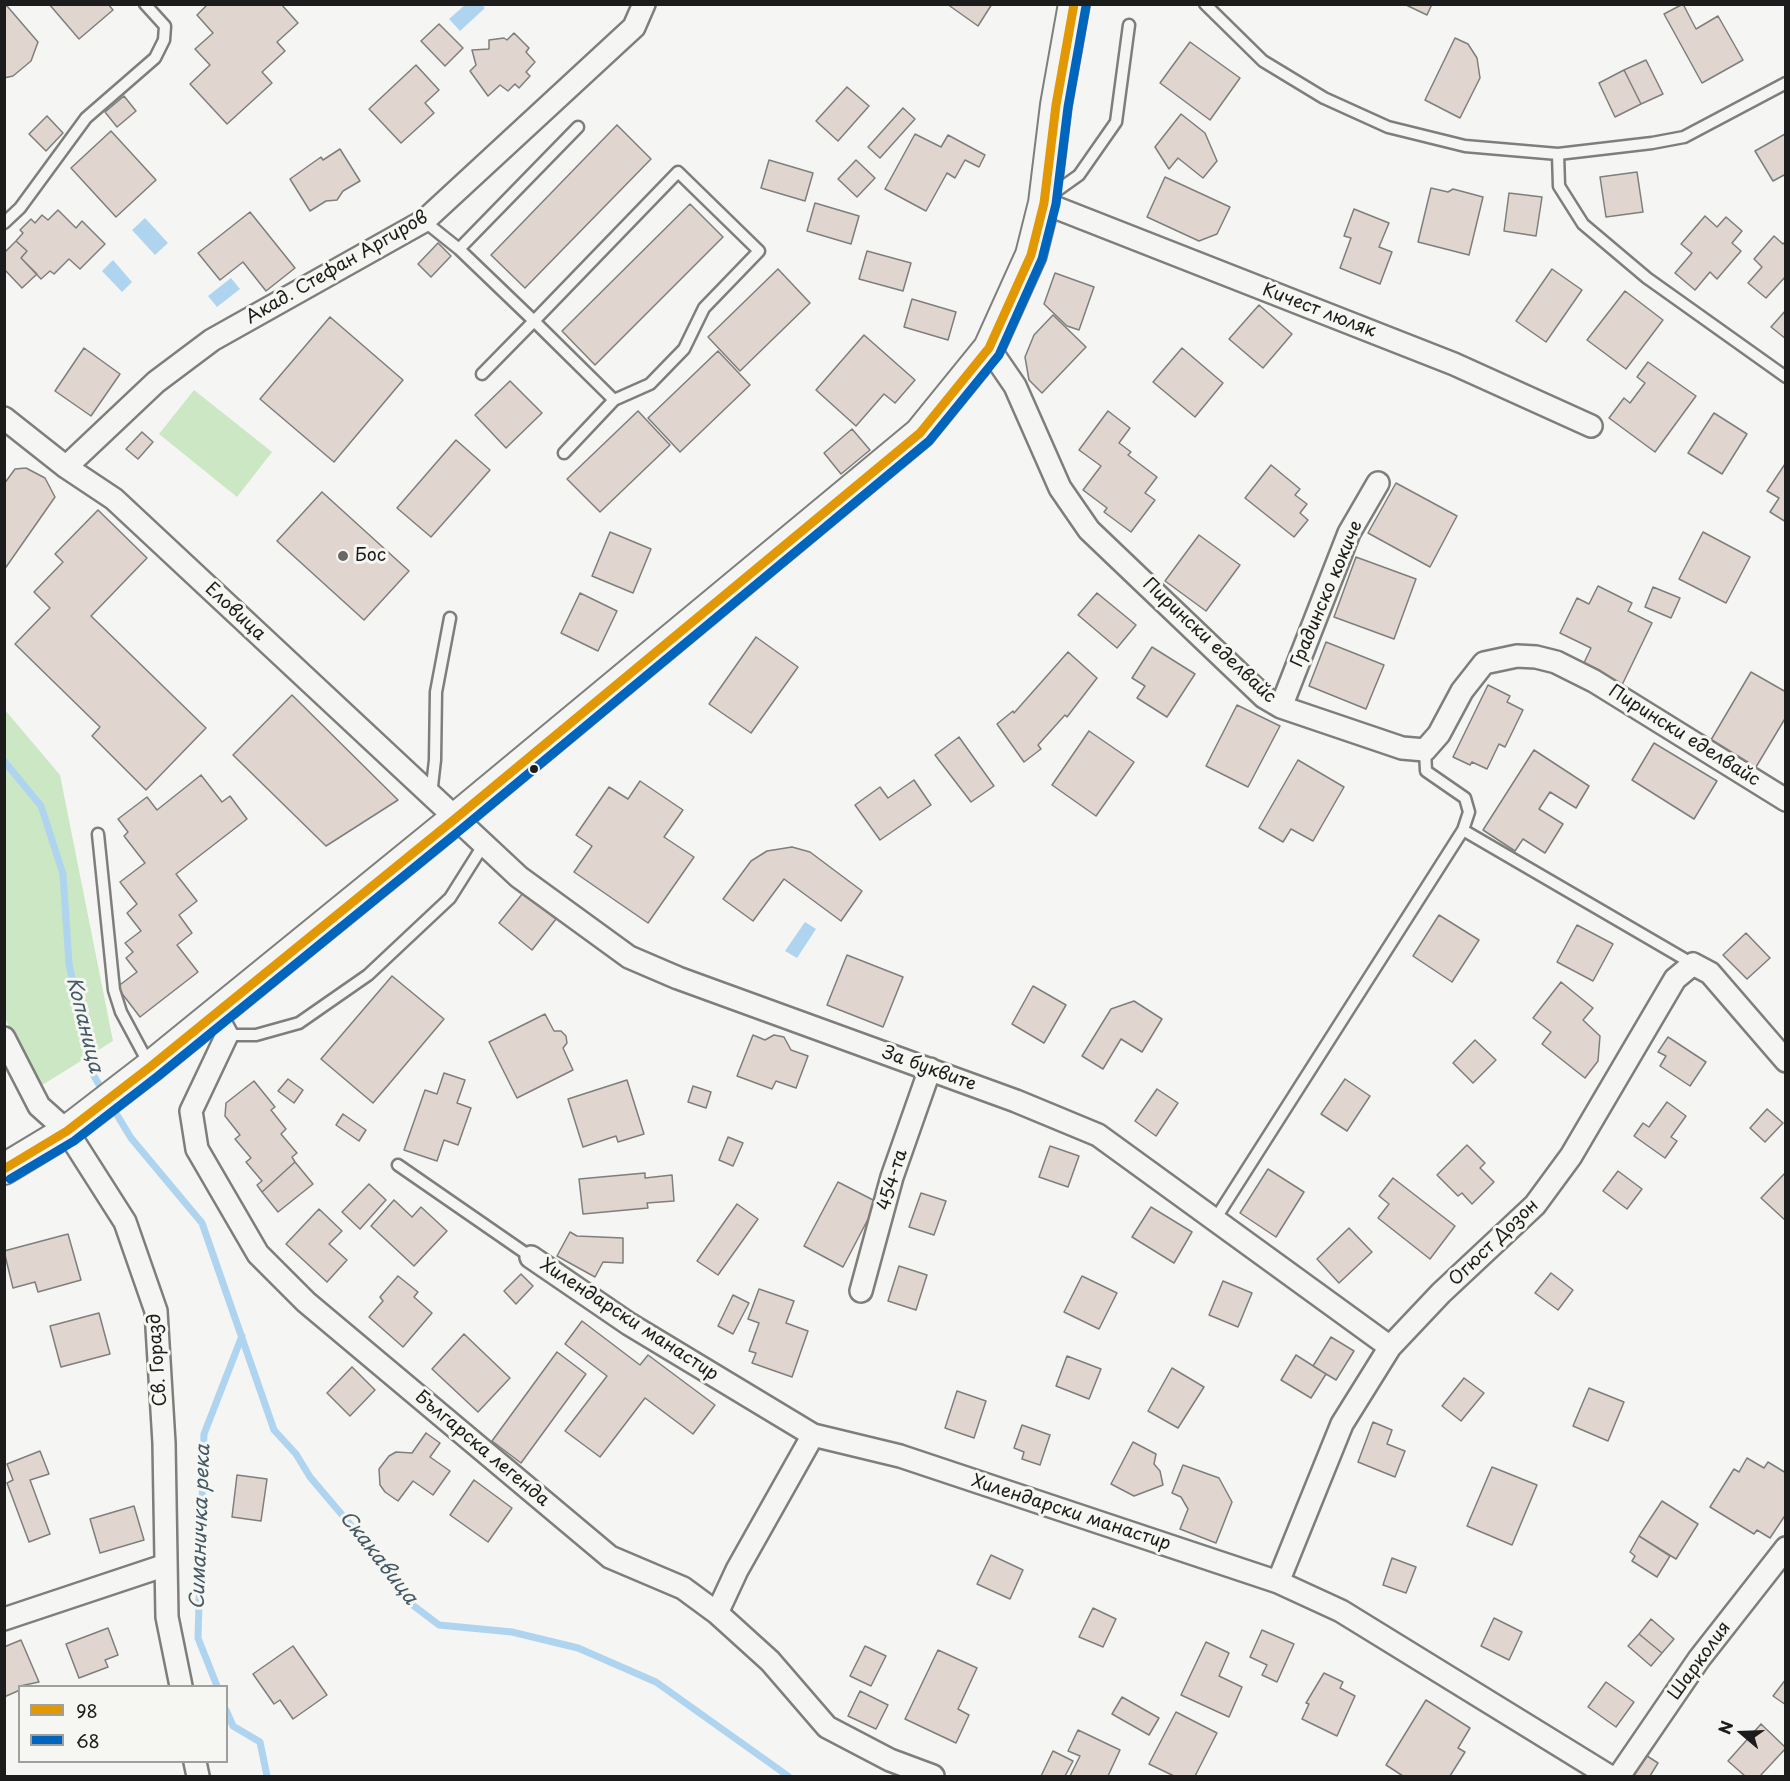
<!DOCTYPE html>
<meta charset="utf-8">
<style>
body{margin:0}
#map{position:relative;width:1790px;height:1781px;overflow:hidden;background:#f5f5f3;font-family:"Playpen Sans",sans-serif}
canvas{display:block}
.frame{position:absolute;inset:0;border:6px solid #1c1c1c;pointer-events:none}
.legend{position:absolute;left:18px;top:1685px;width:210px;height:78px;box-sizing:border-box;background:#f6f6f2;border:2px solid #9f9f9c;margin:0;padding:8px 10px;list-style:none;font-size:18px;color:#1c1c1c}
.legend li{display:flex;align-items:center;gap:12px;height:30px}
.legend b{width:30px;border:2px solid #9f9f9c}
.north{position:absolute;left:1712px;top:1703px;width:60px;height:60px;-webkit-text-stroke:4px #f6f6f2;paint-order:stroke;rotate:289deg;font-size:16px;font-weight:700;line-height:24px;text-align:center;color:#1c1c1c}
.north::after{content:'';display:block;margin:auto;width:21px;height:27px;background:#1c1c1c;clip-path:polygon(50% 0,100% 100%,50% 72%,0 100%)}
</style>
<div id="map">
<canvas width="1790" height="1781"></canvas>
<div class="frame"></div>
<ul class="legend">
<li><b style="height:8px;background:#e19803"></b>98</li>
<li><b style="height:8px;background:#0065bd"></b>68</li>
</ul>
<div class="north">N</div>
</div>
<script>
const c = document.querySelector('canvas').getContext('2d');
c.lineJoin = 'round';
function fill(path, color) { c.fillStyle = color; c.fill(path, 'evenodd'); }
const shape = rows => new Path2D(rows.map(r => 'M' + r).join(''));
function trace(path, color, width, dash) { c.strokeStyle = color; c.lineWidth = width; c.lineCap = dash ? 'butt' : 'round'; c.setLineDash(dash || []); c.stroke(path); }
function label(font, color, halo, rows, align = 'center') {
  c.font = font + ' "Playpen Sans",sans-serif'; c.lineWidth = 6; c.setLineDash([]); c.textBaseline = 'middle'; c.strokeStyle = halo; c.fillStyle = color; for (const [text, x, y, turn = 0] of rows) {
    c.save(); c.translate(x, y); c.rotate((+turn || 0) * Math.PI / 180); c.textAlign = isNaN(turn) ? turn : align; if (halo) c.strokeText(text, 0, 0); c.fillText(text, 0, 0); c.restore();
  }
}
fill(shape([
 [194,390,272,452,237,497,159,434],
 [5,710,60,775,113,1041,39,1087,5,1018]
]), '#cbe7c3');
fill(shape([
 [465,5,482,5,485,8,460,31,449,19],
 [145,218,168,243,155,255,132,230],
 [113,260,132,282,122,292,102,271],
 [231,278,240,289,217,307,208,296],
 [805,922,816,929,797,958,785,951]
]), '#afd4f0');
trace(shape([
 [4,761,41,806,63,874,69,964,94,1076,104,1093],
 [111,1105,131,1138,202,1223,274,1430,296,1454,310,1477,388,1569,410,1603,439,1625,512,1632,578,1648,656,1682,788,1776],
 [217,1686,198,1638,204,1434,242,1336],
 [226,1710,233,1726,260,1742,267,1776]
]), '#afd4f0', 7);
const building = shape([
 [49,4,108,4,113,10,79,39,49,4],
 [208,4,281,4,298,23,277,42,285,51,262,72,272,83,227,124,190,84,210,65,195,49,213,33,197,15,208,4],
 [947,4,992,4,978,26,947,4],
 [1404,4,1432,4,1427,15,1404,4],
 [1683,4,1696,29,1718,16,1743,60,1702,83,1664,14,1683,4],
 [7,6,38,42,31,61,13,76,4,78,4,8,7,6],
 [439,24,463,48,445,66,421,41,439,24],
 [514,33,529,48,526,52,535,62,526,72,530,76,519,88,515,84,508,91,500,85,488,96,470,71,476,65,472,50,489,49,489,40,504,38,507,40,514,33],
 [1455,38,1468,44,1477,58,1480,78,1460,118,1425,100,1455,38],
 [1190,42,1240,78,1210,120,1160,83,1190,42],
 [1646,60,1663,94,1641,104,1624,70,1646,60],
 [416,65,439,90,425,103,434,113,401,143,369,109,416,65],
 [1624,70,1641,104,1615,117,1599,83,1624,70],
 [847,87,869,106,838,141,816,121,847,87],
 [124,96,136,111,117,127,105,112,124,96],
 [903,108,915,119,880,158,868,147,903,108],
 [1181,114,1205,133,1217,161,1203,178,1178,158,1169,169,1155,147,1181,114],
 [47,116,63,133,46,151,29,134,47,116],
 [617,125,651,159,525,288,491,255,617,125],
 [111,131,156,180,116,217,71,168,111,131],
 [915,134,941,147,948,135,985,155,979,167,965,160,955,178,947,173,926,211,885,189,915,134],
 [1785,134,1786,174,1773,181,1755,151,1785,134],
 [340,149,360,181,343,191,337,200,326,201,310,211,290,179,321,157,323,160,340,149],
 [769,160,813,173,805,201,761,188,769,160],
 [856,160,875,178,857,197,838,179,856,160],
 [1637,172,1643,212,1606,217,1600,177,1637,172],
 [1165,177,1230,207,1217,234,1199,241,1147,217,1165,177],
 [1431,188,1448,192,1453,189,1483,197,1469,255,1418,242,1431,188],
 [1509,193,1542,197,1536,236,1504,231,1509,193],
 [815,203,859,216,851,244,807,231,815,203],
 [690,204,723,237,595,365,562,331,690,204],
 [1354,209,1389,223,1379,247,1392,252,1380,284,1340,268,1351,238,1344,236,1354,209],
 [58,210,76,228,82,221,105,244,80,269,69,259,54,274,50,271,41,279,21,258,27,251,16,241,23,233,20,230,31,219,35,223,42,215,48,220,58,210],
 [250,212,295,268,266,291,243,262,220,280,198,253,250,212],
 [1705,216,1717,227,1726,217,1742,231,1732,243,1741,251,1717,279,1710,272,1695,290,1675,273,1692,253,1681,244,1705,216],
 [1774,236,1783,244,1786,241,1786,276,1766,298,1748,283,1762,267,1754,259,1774,236],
 [16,241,27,251,21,258,37,274,22,288,4,269,4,253,16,241],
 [438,243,451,256,431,277,418,264,438,243],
 [867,251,911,263,903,291,859,279,867,251],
 [778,269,810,303,740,371,708,337,778,269],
 [1552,269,1582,290,1546,342,1516,321,1552,269],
 [1055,273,1094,287,1079,330,1067,326,1044,304,1055,273],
 [1625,291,1663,320,1626,369,1587,340,1625,291],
 [912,299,956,312,948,340,904,327,912,299],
 [1259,305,1292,334,1263,368,1229,339,1259,305],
 [1786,310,1786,339,1771,327,1786,310],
 [1053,315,1086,347,1042,393,1029,380,1025,357,1034,335,1053,315],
 [330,317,403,380,334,462,260,399,330,317],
 [864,335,915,380,895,403,884,394,856,426,816,390,864,335],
 [84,348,120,374,91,416,55,391,84,348],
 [1182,348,1223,383,1195,417,1153,382,1182,348],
 [718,351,750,385,680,452,648,418,718,351],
 [1648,362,1696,396,1655,452,1609,418,1624,398,1630,403,1645,383,1637,377,1648,362],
 [510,381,542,413,506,448,475,415,510,381],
 [638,411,670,445,600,512,567,479,638,411],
 [1108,411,1130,428,1119,443,1131,452,1128,455,1157,477,1145,493,1155,500,1131,532,1104,512,1107,508,1083,490,1101,466,1079,450,1108,411],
 [1714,413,1747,434,1722,474,1688,453,1714,413],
 [852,429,870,450,841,474,824,453,852,429],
 [142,432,153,442,138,459,126,449,142,432],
 [456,440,490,470,431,537,397,508,456,440],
 [1785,464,1786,464,1786,522,1770,512,1779,498,1767,491,1785,464],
 [1271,465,1300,489,1295,495,1307,504,1300,513,1308,520,1294,537,1245,498,1271,465],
 [26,468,45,478,55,497,4,570,4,484,15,469,26,468],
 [1396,483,1457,516,1430,567,1368,533,1396,483],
 [322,492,409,571,364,620,277,541,322,492],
 [98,510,147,558,91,616,206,728,146,790,92,736,100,727,15,644,50,608,34,592,63,562,55,554,98,510],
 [610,532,651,549,633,593,592,576,610,532],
 [1703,532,1750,557,1726,603,1679,579,1703,532],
 [1199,535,1240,565,1206,611,1165,581,1199,535],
 [1356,557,1416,579,1394,639,1334,617,1356,557],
 [1598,586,1632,603,1628,611,1652,623,1622,685,1583,665,1591,648,1560,633,1577,598,1589,604,1598,586],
 [1653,587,1680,598,1671,618,1645,607,1653,587],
 [580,593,617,611,598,651,561,633,580,593],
 [1097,593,1136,625,1117,648,1078,615,1097,593],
 [756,637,798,667,751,733,709,704,756,637],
 [1326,642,1384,665,1366,709,1309,686,1326,642],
 [1152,647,1195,674,1167,717,1137,698,1145,686,1132,678,1152,647],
 [1068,652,1097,678,1067,717,1065,715,1038,745,1041,749,1024,762,997,724,1013,711,1014,713,1068,652],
 [1751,672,1786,692,1786,717,1753,772,1708,745,1751,672],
 [1488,685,1510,696,1507,702,1523,710,1505,747,1499,744,1487,769,1472,762,1470,765,1453,757,1488,685],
 [292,695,398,800,326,846,233,755,292,695],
 [1237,705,1280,726,1248,787,1206,766,1237,705],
 [1089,731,1134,762,1096,816,1052,785,1089,731],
 [959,737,994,786,971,802,935,755,959,737],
 [1654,743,1717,781,1694,819,1632,780,1654,743],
 [1534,750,1589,786,1576,808,1550,792,1539,809,1563,824,1545,853,1523,839,1515,851,1483,830,1534,750],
 [1298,760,1344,787,1313,841,1291,829,1283,842,1259,828,1298,760],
 [201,775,222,802,230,796,247,819,176,874,197,901,179,915,192,933,177,945,198,972,140,1017,117,987,137,972,126,958,133,952,125,943,141,931,127,913,137,904,120,882,145,863,124,836,128,832,118,819,147,797,157,810,201,775],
 [914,780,931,805,880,840,855,805,880,787,888,798,914,780],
 [640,781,683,810,664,837,694,857,648,923,574,872,592,846,576,835,609,787,628,799,640,781],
 [792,847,810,852,862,891,841,921,784,879,753,921,723,899,751,861,767,851,792,847],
 [523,893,556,919,532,950,499,923,523,893],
 [1439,915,1479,940,1452,982,1413,956,1439,915],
 [1577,925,1613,944,1593,981,1557,962,1577,925],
 [1746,933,1770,958,1747,979,1723,955,1746,933],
 [847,955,903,977,883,1027,827,1005,847,955],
 [392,976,444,1019,373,1103,321,1059,392,976],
 [1561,982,1593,1008,1583,1020,1600,1036,1598,1061,1585,1078,1542,1044,1551,1032,1533,1018,1561,982],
 [1033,986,1066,1005,1044,1043,1012,1024,1033,986],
 [1134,1001,1162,1019,1142,1052,1121,1039,1103,1069,1082,1056,1111,1009,1134,1001],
 [545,1014,554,1031,561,1031,566,1036,567,1043,563,1048,573,1070,517,1098,489,1042,545,1014],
 [753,1035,765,1040,774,1035,784,1037,791,1050,808,1056,796,1088,776,1081,772,1089,737,1076,753,1035],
 [1668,1037,1706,1062,1690,1086,1660,1066,1666,1056,1658,1052,1668,1037],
 [1475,1040,1496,1060,1473,1083,1453,1063,1475,1040],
 [444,1073,465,1080,457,1103,471,1108,458,1145,444,1140,437,1161,404,1150,425,1090,437,1094,444,1073],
 [288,1079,303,1090,294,1103,278,1091,288,1079],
 [1345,1079,1370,1096,1347,1131,1321,1114,1345,1079],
 [627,1080,644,1134,618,1142,616,1136,583,1147,568,1099,627,1080],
 [254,1081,275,1107,271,1110,286,1129,281,1134,297,1153,292,1157,295,1162,262,1192,257,1185,262,1181,246,1162,251,1158,235,1139,240,1135,225,1116,226,1103,254,1081],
 [693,1086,711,1092,706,1108,688,1102,693,1086],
 [1157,1089,1178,1103,1156,1136,1135,1121,1157,1089],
 [1667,1102,1686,1116,1671,1137,1677,1141,1665,1158,1634,1136,1643,1123,1649,1127,1667,1102],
 [1767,1109,1783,1123,1765,1142,1750,1128,1767,1109],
 [343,1114,366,1130,359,1141,336,1125,343,1114],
 [728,1137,743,1143,733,1166,719,1160,728,1137],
 [1467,1145,1485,1163,1480,1168,1494,1182,1472,1204,1462,1193,1458,1196,1437,1175,1467,1145],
 [1050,1146,1079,1156,1068,1187,1039,1177,1050,1146],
 [295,1162,313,1184,278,1212,262,1192,295,1162],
 [1268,1169,1304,1192,1276,1237,1240,1213,1268,1169],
 [1618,1171,1642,1189,1627,1209,1603,1191,1618,1171],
 [1786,1172,1786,1221,1761,1198,1786,1172],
 [645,1173,645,1178,672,1175,674,1201,647,1203,648,1208,583,1214,579,1179,645,1173],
 [1393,1178,1455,1226,1430,1259,1378,1218,1389,1204,1379,1196,1393,1178],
 [838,1182,877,1202,843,1267,804,1246,838,1182],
 [369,1184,386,1200,360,1229,342,1212,369,1184],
 [921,1193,946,1201,934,1235,909,1227,921,1193],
 [394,1200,412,1217,421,1207,447,1231,414,1266,371,1226,394,1200],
 [737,1204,758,1219,718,1275,697,1261,737,1204],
 [1151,1207,1192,1232,1174,1263,1132,1237,1151,1207],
 [319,1209,342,1231,329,1244,347,1260,327,1282,286,1244,319,1209],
 [1349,1228,1372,1252,1339,1283,1317,1259,1349,1228],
 [570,1232,577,1236,623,1238,623,1263,603,1262,595,1277,557,1256,570,1232],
 [68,1234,81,1280,38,1292,35,1282,13,1288,4,1251,68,1234],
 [899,1266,927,1275,916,1310,888,1301,899,1266],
 [1551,1273,1573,1290,1558,1310,1535,1293,1551,1273],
 [521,1274,533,1286,516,1304,504,1291,521,1274],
 [398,1276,418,1292,414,1297,432,1313,403,1347,369,1317,383,1301,380,1297,398,1276],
 [1082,1276,1117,1293,1099,1329,1064,1312,1082,1276],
 [1223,1281,1252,1293,1238,1327,1209,1315,1223,1281],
 [759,1289,794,1301,786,1323,808,1331,792,1377,752,1363,756,1353,749,1351,759,1323,748,1319,759,1289],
 [733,1295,749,1303,733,1334,718,1326,733,1295],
 [99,1313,110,1354,61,1367,50,1326,99,1313],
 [582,1321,640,1365,648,1355,715,1405,693,1434,645,1398,600,1457,565,1431,607,1376,565,1344,582,1321],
 [464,1334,510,1378,478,1412,432,1369,464,1334],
 [1331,1337,1354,1351,1336,1380,1313,1366,1331,1337],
 [557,1352,586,1374,521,1463,492,1441,557,1352],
 [1296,1355,1326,1374,1311,1398,1281,1380,1296,1355],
 [1067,1356,1101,1369,1089,1399,1056,1386,1067,1356],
 [352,1367,375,1390,350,1416,327,1393,352,1367],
 [1172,1368,1204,1387,1178,1428,1148,1411,1172,1368],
 [1464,1378,1484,1393,1461,1421,1442,1406,1464,1378],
 [1589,1388,1624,1402,1608,1441,1573,1426,1589,1388],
 [957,1391,986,1401,974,1438,945,1428,957,1391],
 [1373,1422,1392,1430,1387,1444,1405,1451,1395,1477,1358,1462,1373,1422],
 [1022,1425,1050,1435,1040,1465,1022,1459,1024,1452,1014,1448,1022,1425],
 [426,1433,440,1443,430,1457,450,1471,433,1495,413,1481,398,1501,385,1492,380,1485,379,1469,389,1456,396,1452,412,1453,426,1433],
 [1133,1442,1156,1454,1154,1464,1160,1471,1163,1485,1134,1496,1111,1484,1133,1442],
 [40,1451,49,1474,30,1480,50,1534,29,1542,7,1483,13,1480,7,1464,40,1451],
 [1747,1458,1764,1468,1768,1462,1786,1473,1786,1514,1770,1538,1757,1530,1754,1534,1710,1507,1734,1469,1739,1472,1747,1458],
 [1183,1465,1219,1478,1232,1502,1216,1543,1180,1529,1188,1509,1181,1497,1172,1493,1183,1465],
 [1492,1467,1537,1485,1512,1545,1467,1526,1492,1467],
 [237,1475,267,1479,261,1521,232,1517,237,1475],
 [474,1480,512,1508,488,1542,450,1515,474,1480],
 [1662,1501,1698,1524,1676,1559,1639,1536,1662,1501],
 [134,1506,144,1540,100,1553,90,1519,134,1506],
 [1639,1536,1670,1556,1657,1577,1632,1561,1635,1556,1630,1552,1639,1536],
 [991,1555,1023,1570,1010,1599,977,1584,991,1555],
 [1392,1558,1416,1567,1406,1593,1383,1585,1392,1558],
 [1093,1608,1116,1619,1103,1647,1079,1637,1093,1608],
 [1494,1618,1522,1632,1509,1660,1481,1646,1494,1618],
 [1651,1619,1674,1639,1662,1653,1639,1634,1651,1619],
 [108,1628,118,1655,105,1660,108,1667,79,1678,66,1644,108,1628],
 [1262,1630,1294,1644,1277,1682,1262,1675,1267,1665,1250,1657,1262,1630],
 [1639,1634,1662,1653,1651,1666,1628,1646,1639,1634],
 [21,1640,39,1682,20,1686,20,1690,4,1697,4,1647,21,1640],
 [1206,1642,1229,1653,1219,1676,1242,1687,1229,1717,1181,1695,1206,1642],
 [293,1646,327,1695,293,1719,280,1700,274,1704,253,1674,293,1646],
 [865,1646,886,1656,871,1686,850,1676,865,1646],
 [938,1650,977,1668,958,1709,969,1715,956,1743,905,1719,938,1650],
 [1324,1673,1343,1682,1340,1688,1355,1696,1337,1736,1302,1719,1309,1704,1306,1703,1324,1673],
 [1786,1679,1786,1705,1773,1696,1786,1679],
 [1606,1682,1634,1702,1616,1727,1588,1707,1606,1682],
 [860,1691,888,1705,876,1729,848,1716,860,1691],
 [1122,1697,1159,1718,1149,1735,1112,1714,1122,1697],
 [1426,1700,1470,1728,1458,1748,1465,1752,1450,1776,1403,1776,1386,1765,1426,1700],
 [1176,1712,1217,1733,1195,1776,1174,1776,1149,1764,1176,1712],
 [1761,1724,1786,1748,1760,1776,1745,1776,1728,1761,1761,1724],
 [1078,1730,1120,1750,1108,1776,1070,1776,1080,1756,1068,1751,1078,1730],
 [1053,1751,1073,1761,1065,1776,1041,1776,1053,1751],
 [1644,1754,1658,1763,1650,1776,1636,1776,1632,1774,1644,1754]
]);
fill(building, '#e0d6cf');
trace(building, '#7e7e7d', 1.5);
const lane = shape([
 [1205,4,1263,61,1324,98,1388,127,1465,146,1558,154,1652,143,1684,137,1786,83],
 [1558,154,1559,186,1583,224,1647,278,1786,377],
 [1051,195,1079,175,1116,122,1129,25],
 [424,221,459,249,534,321,614,400,650,384,684,349,704,308,759,251,678,172,534,321,482,374],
 [4,223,20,208,86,118,155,58,164,40,165,26,145,4],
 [459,249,578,127],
 [564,453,614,400],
 [431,795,435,760,436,692,450,618],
 [1463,830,1693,964],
 [98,834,114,990,121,1012,150,1066],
 [227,1035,256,1035,299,1023,368,975,450,898,484,844],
 [398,1165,531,1257],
 [1216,1218,1463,830,1469,812,1465,798,1426,771,1425,750]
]);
const street = shape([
 [1044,203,1454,364,1591,426],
 [989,348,1015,386,1060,488,1089,530,1264,697,1281,707,1402,748,1425,750,1439,734,1462,691,1484,663,1517,656,1536,657,1556,662,1594,681,1786,800],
 [4,418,66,467,114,499,519,877,629,957,678,978,1016,1101,1098,1135,1390,1347],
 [66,467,156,382,212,340,424,221,634,27,644,4],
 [1281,707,1349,533,1378,483],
 [215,1013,227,1035,191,1111,197,1149,258,1254,306,1302,610,1557,683,1588,717,1613,770,1661,827,1727,890,1760,933,1776],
 [4,1038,39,1106,67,1131,125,1222,156,1311,164,1443,167,1617,181,1686],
 [531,1257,629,1324,813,1435,900,1456,1278,1582,1341,1611,1609,1776],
 [861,1291,892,1177,930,1069],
 [1278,1582,1342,1424,1390,1347,1441,1293,1535,1205,1571,1156,1675,979,1693,964,1710,973,1786,1061],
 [717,1613,737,1570,813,1435],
 [4,1619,166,1565],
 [195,1762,198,1776],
 [1619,1776,1699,1659,1786,1548]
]);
const secondary = shape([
 [4,1169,67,1131,150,1067,456,818,920,433,989,348,1031,255,1044,203,1056,105,1074,4]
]);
trace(lane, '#7e7e7d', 15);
trace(street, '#7e7e7d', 26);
trace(secondary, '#7e7e7d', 34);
trace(lane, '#f5f5f3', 10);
trace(street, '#f5f5f3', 21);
trace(secondary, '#f5f5f3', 30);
trace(shape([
 [4,1169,67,1131,150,1067,456,818,920,433,989,348,1031,255,1044,203,1056,105,1074,4]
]), '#e19803', 9);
trace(shape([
 [10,1179,74,1141,158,1076,464,827,929,441,999,355,1042,259,1056,204,1068,107,1086,6]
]), '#0065bd', 9);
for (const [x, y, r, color] of [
 [343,556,6,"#686867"],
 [534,769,5,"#1c1c1c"]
]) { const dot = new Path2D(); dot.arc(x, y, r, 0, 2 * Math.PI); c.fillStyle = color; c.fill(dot); trace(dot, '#f6f6f2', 2); }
label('18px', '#1c1c1c', '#f6f6f2', [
 ["Акад. Стефан Аргиров",337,268,-30],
 ["Кичест люляк",1319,311,21],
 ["Градинско кокиче",1327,594,-67],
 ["Еловица",235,612,43],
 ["Пирински еделвайс",1209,641,43],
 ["Пирински еделвайс",1684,736,32],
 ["За буквите",929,1069,20],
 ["454-та",893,1180,-73],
 ["Огюст Дозон",1494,1243,-44],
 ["Хилендарски манастир",629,1320,33],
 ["Св. Горазд",158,1360,-94],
 ["Българска легенда",482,1449,40],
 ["Хилендарски манастир",1071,1513,18],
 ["Шарколия",1700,1661,-54]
]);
label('18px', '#1c1c1c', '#f6f6f2', [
 ["Бос",355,556]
], 'left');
label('italic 20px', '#455866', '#f6f6f2', [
 ["Копаница",84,1025,76],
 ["Симаничка река",201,1527,-88],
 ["Скакавица",378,1558,52]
]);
</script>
